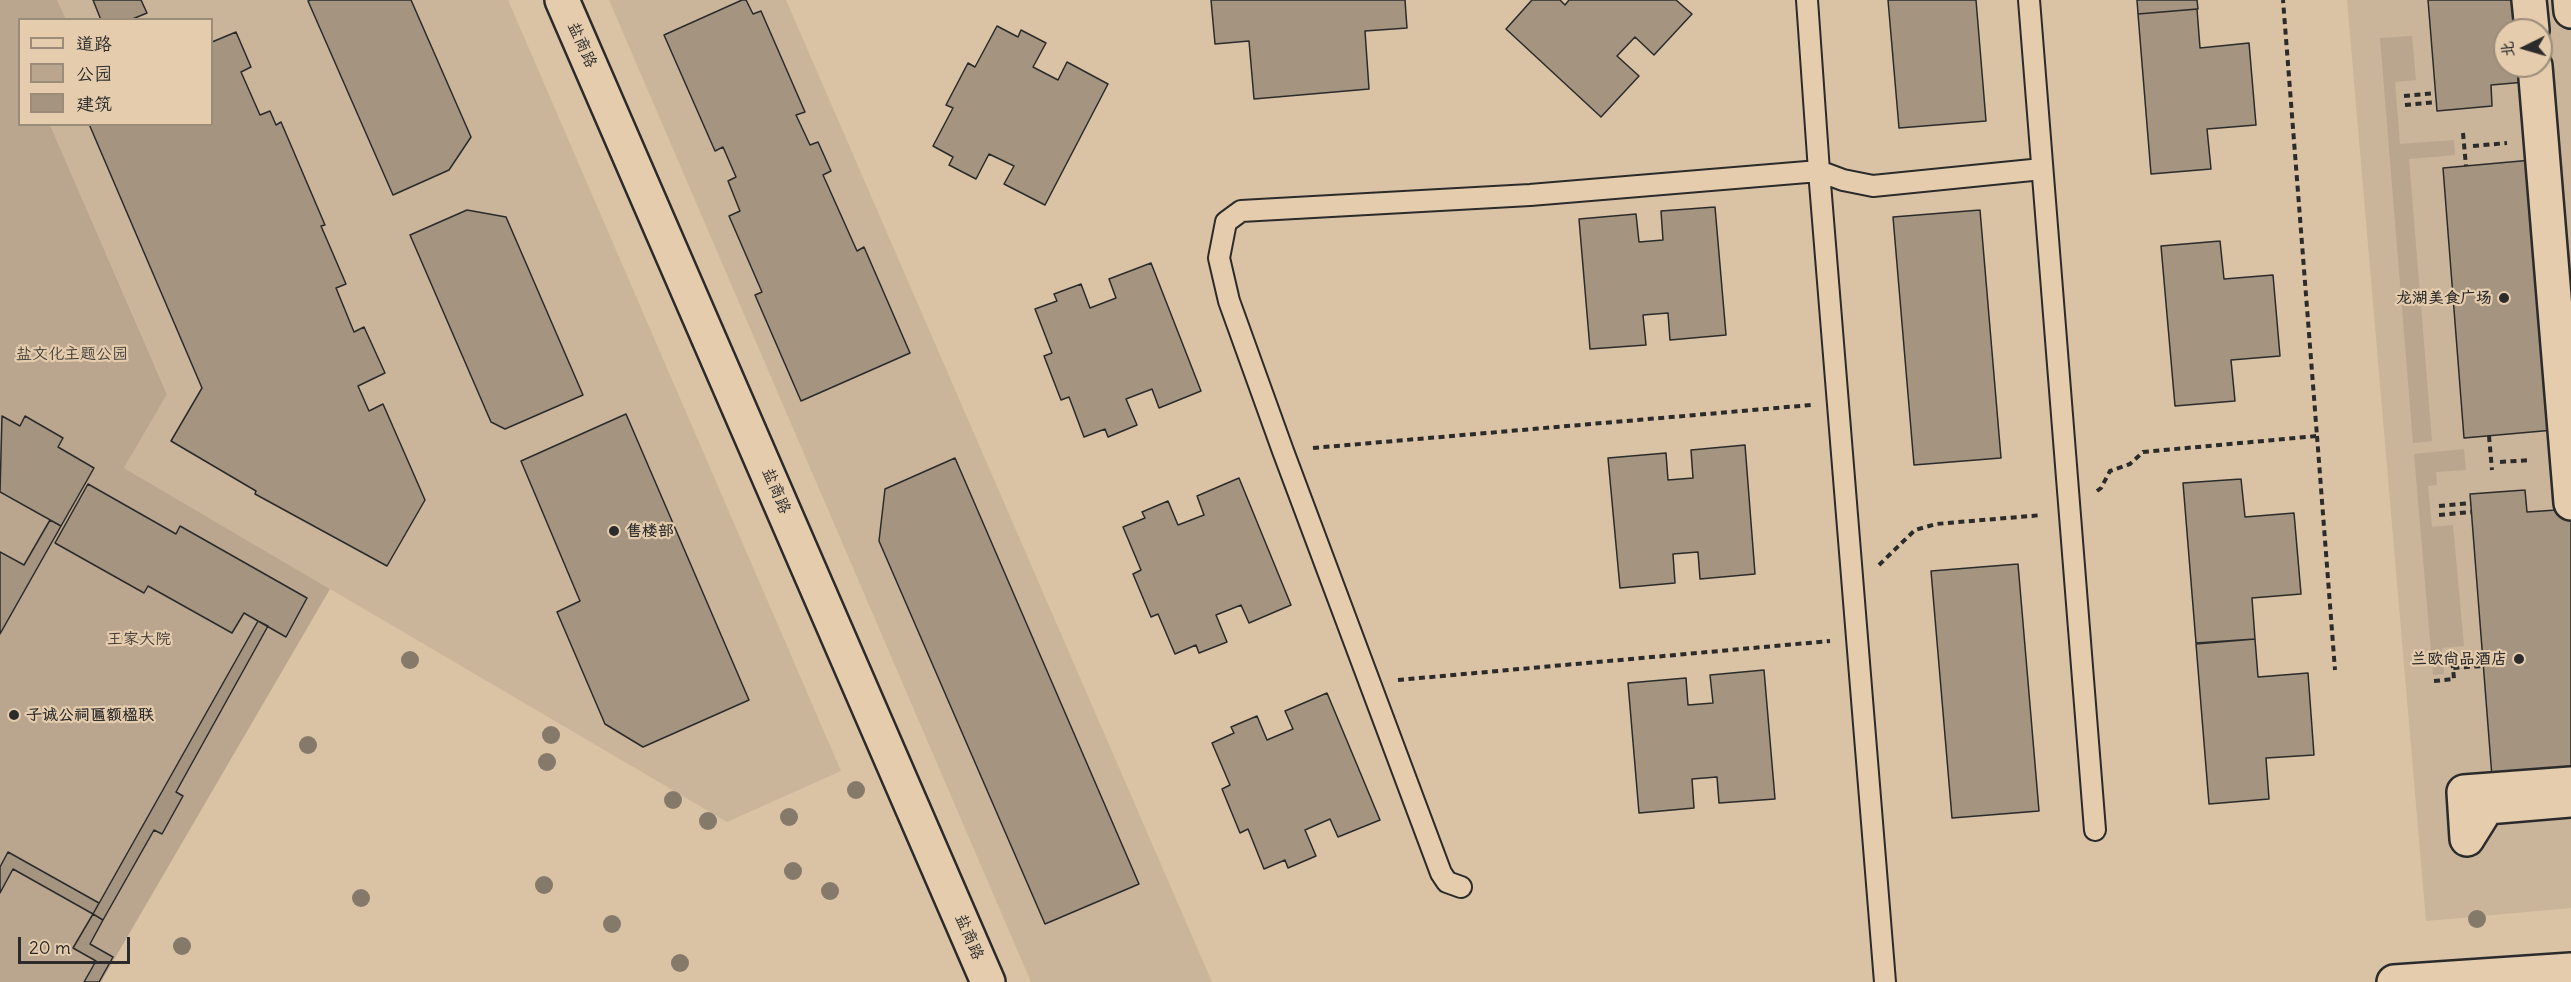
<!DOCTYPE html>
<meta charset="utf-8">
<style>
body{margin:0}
#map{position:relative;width:2571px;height:982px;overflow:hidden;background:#dac2a5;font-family:Delius,"LXGW WenKai TC",sans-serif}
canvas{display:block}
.legend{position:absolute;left:18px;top:18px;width:195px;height:108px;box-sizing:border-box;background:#e5ccad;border:2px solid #9b8c79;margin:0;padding:8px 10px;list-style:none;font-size:18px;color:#2b2b2b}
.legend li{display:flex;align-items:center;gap:12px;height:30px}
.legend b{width:30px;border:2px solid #9b8c79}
.north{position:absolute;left:2493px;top:18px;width:60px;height:60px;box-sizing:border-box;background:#e5ccad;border:2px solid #9b8c79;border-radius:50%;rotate:265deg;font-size:16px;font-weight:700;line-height:24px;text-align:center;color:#2b2b2b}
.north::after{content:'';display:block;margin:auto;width:21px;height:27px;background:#2b2b2b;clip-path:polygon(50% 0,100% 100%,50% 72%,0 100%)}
.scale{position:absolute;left:18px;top:937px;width:112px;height:27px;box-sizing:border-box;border:3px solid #2b2b2b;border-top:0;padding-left:8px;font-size:18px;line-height:21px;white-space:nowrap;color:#2b2b2b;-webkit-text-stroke:4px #e5ccad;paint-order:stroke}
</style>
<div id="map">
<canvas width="2571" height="982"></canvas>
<ul class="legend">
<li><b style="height:8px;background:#e5ccad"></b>道路</li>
<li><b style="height:16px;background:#baa68f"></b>公园</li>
<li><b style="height:16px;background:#a49480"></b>建筑</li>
</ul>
<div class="north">北</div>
<div class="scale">20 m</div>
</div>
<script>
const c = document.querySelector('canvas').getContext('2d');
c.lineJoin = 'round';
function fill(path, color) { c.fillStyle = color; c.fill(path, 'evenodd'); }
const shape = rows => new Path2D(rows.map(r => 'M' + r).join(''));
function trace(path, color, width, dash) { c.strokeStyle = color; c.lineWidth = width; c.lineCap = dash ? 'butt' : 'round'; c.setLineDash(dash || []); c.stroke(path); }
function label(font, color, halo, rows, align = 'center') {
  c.font = font + ' Delius,"LXGW WenKai TC",sans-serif'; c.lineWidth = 4.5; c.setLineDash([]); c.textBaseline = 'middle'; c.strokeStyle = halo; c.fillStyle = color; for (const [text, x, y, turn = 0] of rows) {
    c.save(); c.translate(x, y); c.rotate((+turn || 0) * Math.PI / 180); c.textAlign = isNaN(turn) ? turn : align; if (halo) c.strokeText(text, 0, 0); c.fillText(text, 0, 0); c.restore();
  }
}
fill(shape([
 [57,0,508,0,841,771,727,822,124,468,167,393,50,125,212,124,212,20,66,19],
 [609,0,786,0,1212,982,1031,982],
 [2347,0,2571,0,2571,908,2426,921],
 [2505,30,2541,30,2541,66,2505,66]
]), '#cab49a');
fill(shape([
 [0,0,57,0,66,19,20,20,20,124,50,125,167,394,124,468,330,589,101,982,0,982],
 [2412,36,2416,80,2395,82,2400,144,2454,140,2455,155,2409,159,2432,441,2413,443,2380,38],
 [2464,449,2466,470,2436,472,2437,485,2428,486,2432,527,2453,525,2464,646,2442,648,2444,674,2433,675,2414,454]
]), '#baa68f');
const building = shape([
 [93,0,141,0,147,13,130,20,101,20,93,0],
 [310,0,411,0,471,137,449,170,393,195,308,1,310,0],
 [742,0,746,0,753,14,761,11,805,112,796,115,810,145,818,142,831,171,823,175,857,251,864,247,910,353,801,401,755,295,762,292,729,216,740,211,728,181,736,177,723,147,715,151,664,35,742,0],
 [1211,0,1405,0,1407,28,1365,31,1369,89,1254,99,1249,41,1215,44,1211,0],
 [1532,0,1560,0,1565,5,1569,0,1676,0,1692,14,1654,55,1635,37,1617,56,1639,76,1601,117,1506,29,1532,0],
 [1888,0,1976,0,1986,121,1899,128,1888,0],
 [2137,0,2197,0,2198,9,2138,14,2137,0],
 [2428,0,2530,0,2533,30,2505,30,2505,66,2536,66,2537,81,2491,85,2492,106,2437,111,2428,0],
 [2197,9,2200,48,2249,43,2256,125,2207,129,2211,169,2151,174,2138,14,2197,9],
 [997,26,1018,37,1021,30,1046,43,1033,67,1058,80,1067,62,1108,84,1045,205,1004,184,1014,166,989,154,976,179,949,165,953,157,933,146,953,108,946,105,968,63,975,67,997,26],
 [236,32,251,67,241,72,260,115,270,111,276,125,281,122,325,225,321,226,346,284,336,288,354,332,364,327,385,373,358,386,369,411,383,404,425,500,387,566,255,494,256,491,171,441,202,388,89,124,212,124,212,42,236,32],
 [2543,159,2565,429,2464,438,2443,168,2543,159],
 [1715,207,1726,335,1670,340,1668,313,1643,315,1646,345,1590,349,1579,219,1636,214,1639,242,1663,240,1661,211,1715,207],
 [467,210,506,217,583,395,505,429,491,422,410,235,467,210],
 [1980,210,2001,458,1914,465,1893,217,1980,210],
 [2220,241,2224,279,2273,275,2280,356,2231,360,2235,401,2175,406,2161,246,2220,241],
 [1151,263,1201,391,1159,408,1152,389,1126,399,1137,425,1108,437,1105,429,1084,437,1069,397,1061,400,1044,356,1052,353,1035,309,1057,301,1054,294,1081,284,1090,308,1116,298,1109,279,1151,263],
 [626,414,749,700,643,747,605,724,557,612,580,601,521,461,626,414],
 [2,416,20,426,25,416,63,438,58,447,94,468,61,526,0,492,2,416],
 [1745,445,1755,574,1700,579,1698,552,1673,554,1675,583,1620,588,1608,458,1666,453,1668,480,1693,478,1691,450,1745,445],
 [955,458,1139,884,1045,924,879,541,885,489,955,458],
 [1239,478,1291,605,1249,623,1241,605,1216,615,1227,642,1199,653,1196,645,1175,654,1158,614,1151,617,1133,574,1141,570,1123,527,1145,518,1142,512,1168,501,1178,525,1204,515,1197,496,1239,478],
 [2241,479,2245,517,2294,513,2301,594,2252,598,2255,639,2196,643,2183,483,2241,479],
 [88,484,176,534,180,526,307,598,286,637,244,613,232,633,148,586,144,593,55,543,88,484],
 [2525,490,2527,512,2571,509,2571,784,2493,790,2470,494,2525,490],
 [50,520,61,526,0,634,0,552,24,565,50,520],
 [2018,564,2039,811,1952,818,1931,571,2018,564],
 [258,621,268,626,176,792,183,796,162,834,154,830,103,920,93,914,258,621],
 [2255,639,2258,677,2308,673,2314,755,2266,758,2269,799,2209,804,2196,644,2255,639],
 [1764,670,1775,799,1719,803,1717,777,1692,779,1694,808,1639,813,1628,683,1686,678,1688,705,1713,703,1710,675,1764,670],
 [1327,693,1380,820,1338,837,1330,819,1305,830,1316,856,1288,868,1285,860,1264,869,1248,829,1240,833,1222,789,1230,785,1212,743,1234,733,1231,727,1257,716,1267,740,1293,729,1285,711,1327,693],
 [8,852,99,903,93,914,13,869,0,893,0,867,8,852],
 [93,914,103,920,90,944,113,957,99,982,84,982,96,961,73,948,93,914]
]);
fill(building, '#a49480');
trace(building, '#2b2b2b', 1.5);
const lane = shape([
 [1807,0,1819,171,1843,180,1873,186,2042,169],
 [2029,0,2095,830],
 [1461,887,1447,882,1441,873,1283,451,1229,301,1219,258,1226,222,1241,211,1530,195,1819,171,1885,982]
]);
const street = shape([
 [562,0,988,982],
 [2529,0,2532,30],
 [2570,0,2571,11],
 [2535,66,2571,503],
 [2571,784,2464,792,2467,839,2487,807,2571,800]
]);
const secondary = shape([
 [2394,982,2571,970]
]);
trace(lane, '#2b2b2b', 24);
trace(street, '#2b2b2b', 38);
trace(secondary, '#2b2b2b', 38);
trace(shape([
 [2404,96,2436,93],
 [2405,105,2437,102],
 [2463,133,2466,166],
 [2473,146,2507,143],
 [2317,436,2335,670],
 [2489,436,2492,470],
 [1313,448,1811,405],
 [2500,462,2531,460],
 [2097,491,2101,488,2110,471,2130,464,2143,452,2317,436,2283,0],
 [2439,506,2471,503],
 [2439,515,2472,512],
 [1879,565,1915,530,1936,524,2042,515],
 [2453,668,2452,660,2482,658],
 [1398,680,1830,641],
 [2434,681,2454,679,2453,668,2483,666]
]), '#2b2b2b', 4, [6, 4.5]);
trace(lane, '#e5ccad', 20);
trace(street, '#e5ccad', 33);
trace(secondary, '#e5ccad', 33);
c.fillStyle = '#85796a';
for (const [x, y] of [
 [410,660],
 [551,735],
 [308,745],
 [547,762],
 [856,790],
 [673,800],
 [789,817],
 [708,821],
 [793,871],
 [544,885],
 [830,891],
 [361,898],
 [2477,919],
 [612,924],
 [182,946],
 [680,963]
]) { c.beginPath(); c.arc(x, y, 9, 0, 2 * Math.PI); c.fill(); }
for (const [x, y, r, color] of [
 [2504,298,6,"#2b2b2b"],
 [614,531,6,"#2b2b2b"],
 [2519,659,6,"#2b2b2b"],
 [14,715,6,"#2b2b2b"]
]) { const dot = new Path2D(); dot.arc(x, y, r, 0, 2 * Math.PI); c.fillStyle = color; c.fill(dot); trace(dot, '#e5ccad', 2); }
label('16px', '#2b2b2b', '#e5ccad', [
 ["盐商路",582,45,66],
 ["盐商路",776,491,67],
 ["盐商路",969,937,67]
]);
label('bold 16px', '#2b2b2b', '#e5ccad', [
 ["龙湖美食广场",2492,298],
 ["售楼部",626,531,"left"],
 ["兰欧尚品酒店",2507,659],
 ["子诚公祠匾额楹联",26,715,"left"]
], 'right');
label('16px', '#403d3a', '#e5ccad', [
 ["盐文化主题公园",72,354],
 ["王家大院",139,639]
]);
</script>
